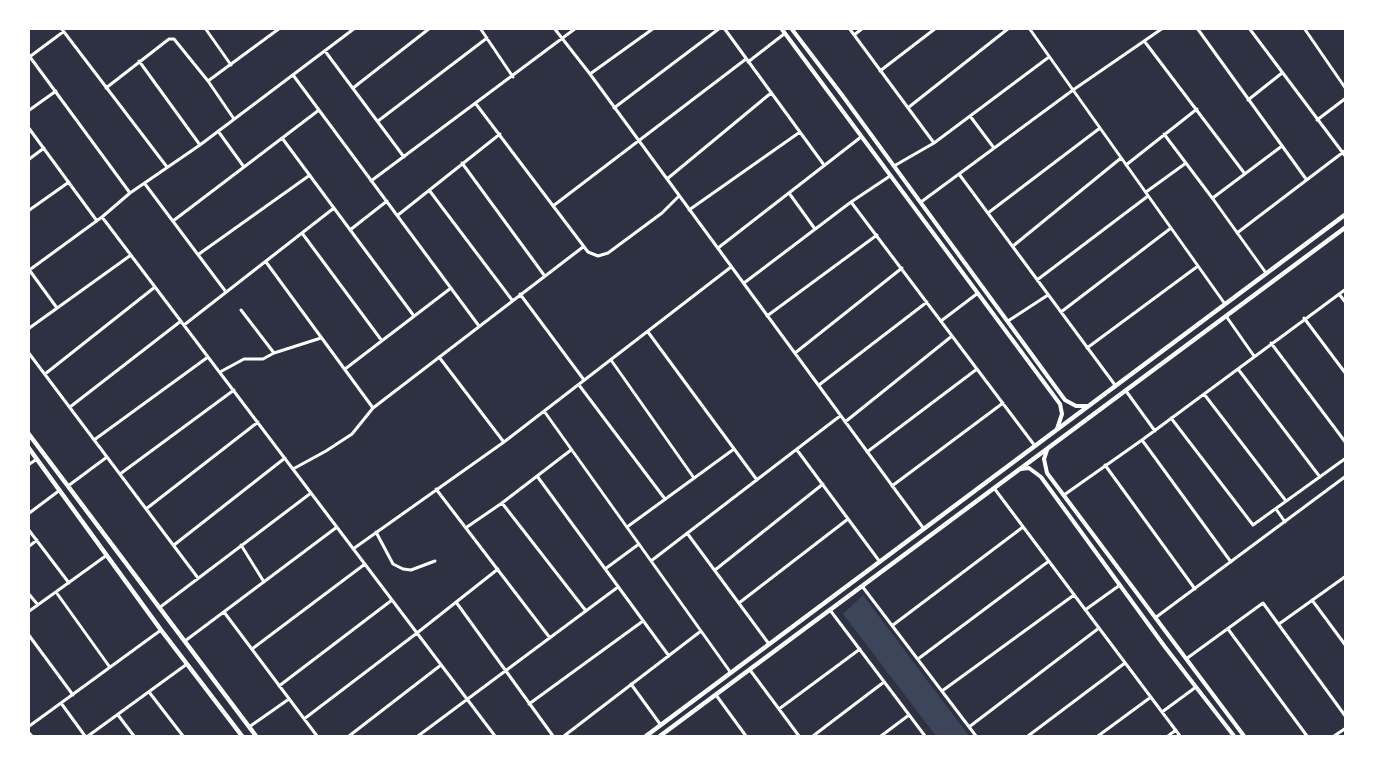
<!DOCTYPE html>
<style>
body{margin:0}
#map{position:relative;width:1374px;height:765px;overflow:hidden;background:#2d3142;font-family:Manrope,sans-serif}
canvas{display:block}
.frame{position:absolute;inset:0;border:30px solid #fff;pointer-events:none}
</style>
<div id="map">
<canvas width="1374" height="765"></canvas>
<div class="frame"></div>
</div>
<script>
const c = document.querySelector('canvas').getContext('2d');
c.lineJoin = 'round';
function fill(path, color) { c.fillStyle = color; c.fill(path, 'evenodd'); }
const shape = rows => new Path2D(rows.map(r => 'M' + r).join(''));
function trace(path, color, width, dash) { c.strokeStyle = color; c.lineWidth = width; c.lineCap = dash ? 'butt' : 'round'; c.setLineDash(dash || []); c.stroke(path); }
fill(shape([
 [863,595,969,736,936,736,843,614]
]), '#3c4559');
trace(shape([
 [61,28,167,167],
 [205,28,231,65],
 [480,28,513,77],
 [554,28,590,74,924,529],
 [724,28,824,165],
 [849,28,934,143],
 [1029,28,1225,304],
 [1197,28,1306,179],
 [1249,28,1346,157],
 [1304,28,1346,89],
 [854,35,863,28],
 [1145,42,1245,174],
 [325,51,404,157],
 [30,57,130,193],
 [28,58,63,32],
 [139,61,200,145],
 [748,62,784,34],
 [880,71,936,28],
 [590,74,654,28],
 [293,75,479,326],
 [208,81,280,28],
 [106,88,169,39,174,39,208,81,234,119],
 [353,88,430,28],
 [1248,100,1282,73],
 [476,104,588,252,598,256,608,253,662,213,679,196],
 [909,107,1009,28],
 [614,108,720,28],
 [28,111,56,91],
 [970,116,994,148],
 [1317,120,1346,98],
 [378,121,487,38],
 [28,127,97,221],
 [218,131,244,167],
 [1164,134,1213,199],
 [282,138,414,316],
 [28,160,44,148],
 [462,163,544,275],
 [1126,165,1197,109],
 [894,166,934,143,1049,57],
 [959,174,1115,385],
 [667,179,771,93],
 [371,181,576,28],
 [145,184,226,292],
 [429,190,512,300],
 [1146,192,1186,163],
 [789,193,815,229],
 [851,202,1035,446],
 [921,202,1073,90,1163,28],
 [553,206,746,59],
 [689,210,800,132],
 [28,211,69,182],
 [988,213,1100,128],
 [398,215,500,134],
 [102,217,495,736],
 [173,221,319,110],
 [350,230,387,201],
 [302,233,382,341],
 [1237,233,1346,150],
 [1013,246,1121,158],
 [718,248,861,137],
 [199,254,310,175],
 [266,262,373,408],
 [28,271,102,217,130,193,200,145,355,28],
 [30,271,57,308],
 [1266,273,1213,199,1214,197,1282,146],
 [1037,280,1148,196],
 [744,283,851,202,890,176],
 [520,294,584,380],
 [1339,294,1346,303],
 [241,310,274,353],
 [1061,312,1171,228],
 [767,316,877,235],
 [1226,316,1254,356],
 [1304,318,1346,374],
 [941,321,978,293],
 [1008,321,1048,295],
 [184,325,334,208],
 [28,329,131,255],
 [648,332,757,480],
 [1271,343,1346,443],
 [1087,348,1198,266],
 [28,352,198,578],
 [795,353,902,268],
 [439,357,503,441],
 [611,360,694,478],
 [345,369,451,288],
 [1238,369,1320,477],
 [220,372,244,359,263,359,274,353,321,338],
 [45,374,155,287],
 [579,385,665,499],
 [819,385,927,302],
 [1126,391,1155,431],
 [1204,394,1286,501],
 [70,407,181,321],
 [544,411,731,673],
 [1171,418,1253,525,1346,458],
 [845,422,952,336],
 [94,440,208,357],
 [1142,440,1231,562],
 [797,450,880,562],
 [867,452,977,369],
 [28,465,37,459],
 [1105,465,1195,589],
 [293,469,326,451,352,434,373,408,583,247],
 [120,474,234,390],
 [537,476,669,656],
 [68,486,107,457],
 [892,486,1003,403],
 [994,488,1180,736],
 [436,489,550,638],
 [1064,495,1142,440,1346,289],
 [502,503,586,611],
 [146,509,258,422],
 [1276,509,1285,522],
 [28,514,60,490],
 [467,527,502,503,571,450],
 [627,527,734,449],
 [28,529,69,583],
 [376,532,393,564,403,569,411,570,435,561],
 [687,533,769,644],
 [174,545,285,458],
 [241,545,264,582],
 [28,547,37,540],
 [353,549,504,442,731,267],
 [651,561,840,416],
 [605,569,639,544],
 [715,570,823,484],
 [862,586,976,736],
 [56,592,109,666],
 [28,593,38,605],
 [1312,600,1346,646],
 [456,602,553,736],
 [739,603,848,519],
 [159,608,311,493],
 [830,610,925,736],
 [1085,610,1120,585],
 [28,612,107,555],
 [224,612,317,736],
 [1155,618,1346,476],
 [1279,624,1346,576],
 [893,625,1023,527],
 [1228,629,1307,736],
 [28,634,73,695],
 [185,641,337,527],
 [252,649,365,564],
 [918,659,1049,561],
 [1186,659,1263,603,1346,717],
 [750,670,799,736],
 [631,684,660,724],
 [279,686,392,600],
 [942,691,1074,595],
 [149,692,183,736],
 [716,695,746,736],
 [529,704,643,621],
 [779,709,860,649],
 [1162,712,1196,687],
 [118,715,134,736],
 [304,719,417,633,498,569],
 [28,727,61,703],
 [249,727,289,699],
 [969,727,1099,628],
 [28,732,32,736],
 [85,736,61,703,161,630],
 [88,736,187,664],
 [349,736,441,665],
 [418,736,618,587],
 [564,736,701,631],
 [813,736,884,682],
 [881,736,909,715],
 [1028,736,1125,663],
 [1098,736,1151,697],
 [1168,736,1176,730],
 [1334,736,1346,728]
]), '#fff', 3);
trace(shape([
 [781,28,1060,404,1062,414,1057,429],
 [791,28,842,95,1065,400,1076,406,1088,406],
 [1047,450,1044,459,1047,473,1244,736],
 [1021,469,1029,468,1041,477,1165,647,1234,736]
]), '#fff', 4);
trace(shape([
 [28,433,256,736],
 [28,447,161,630,242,736],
 [646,736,1346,214],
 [660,736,1346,227]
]), '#fff', 4.5);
</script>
